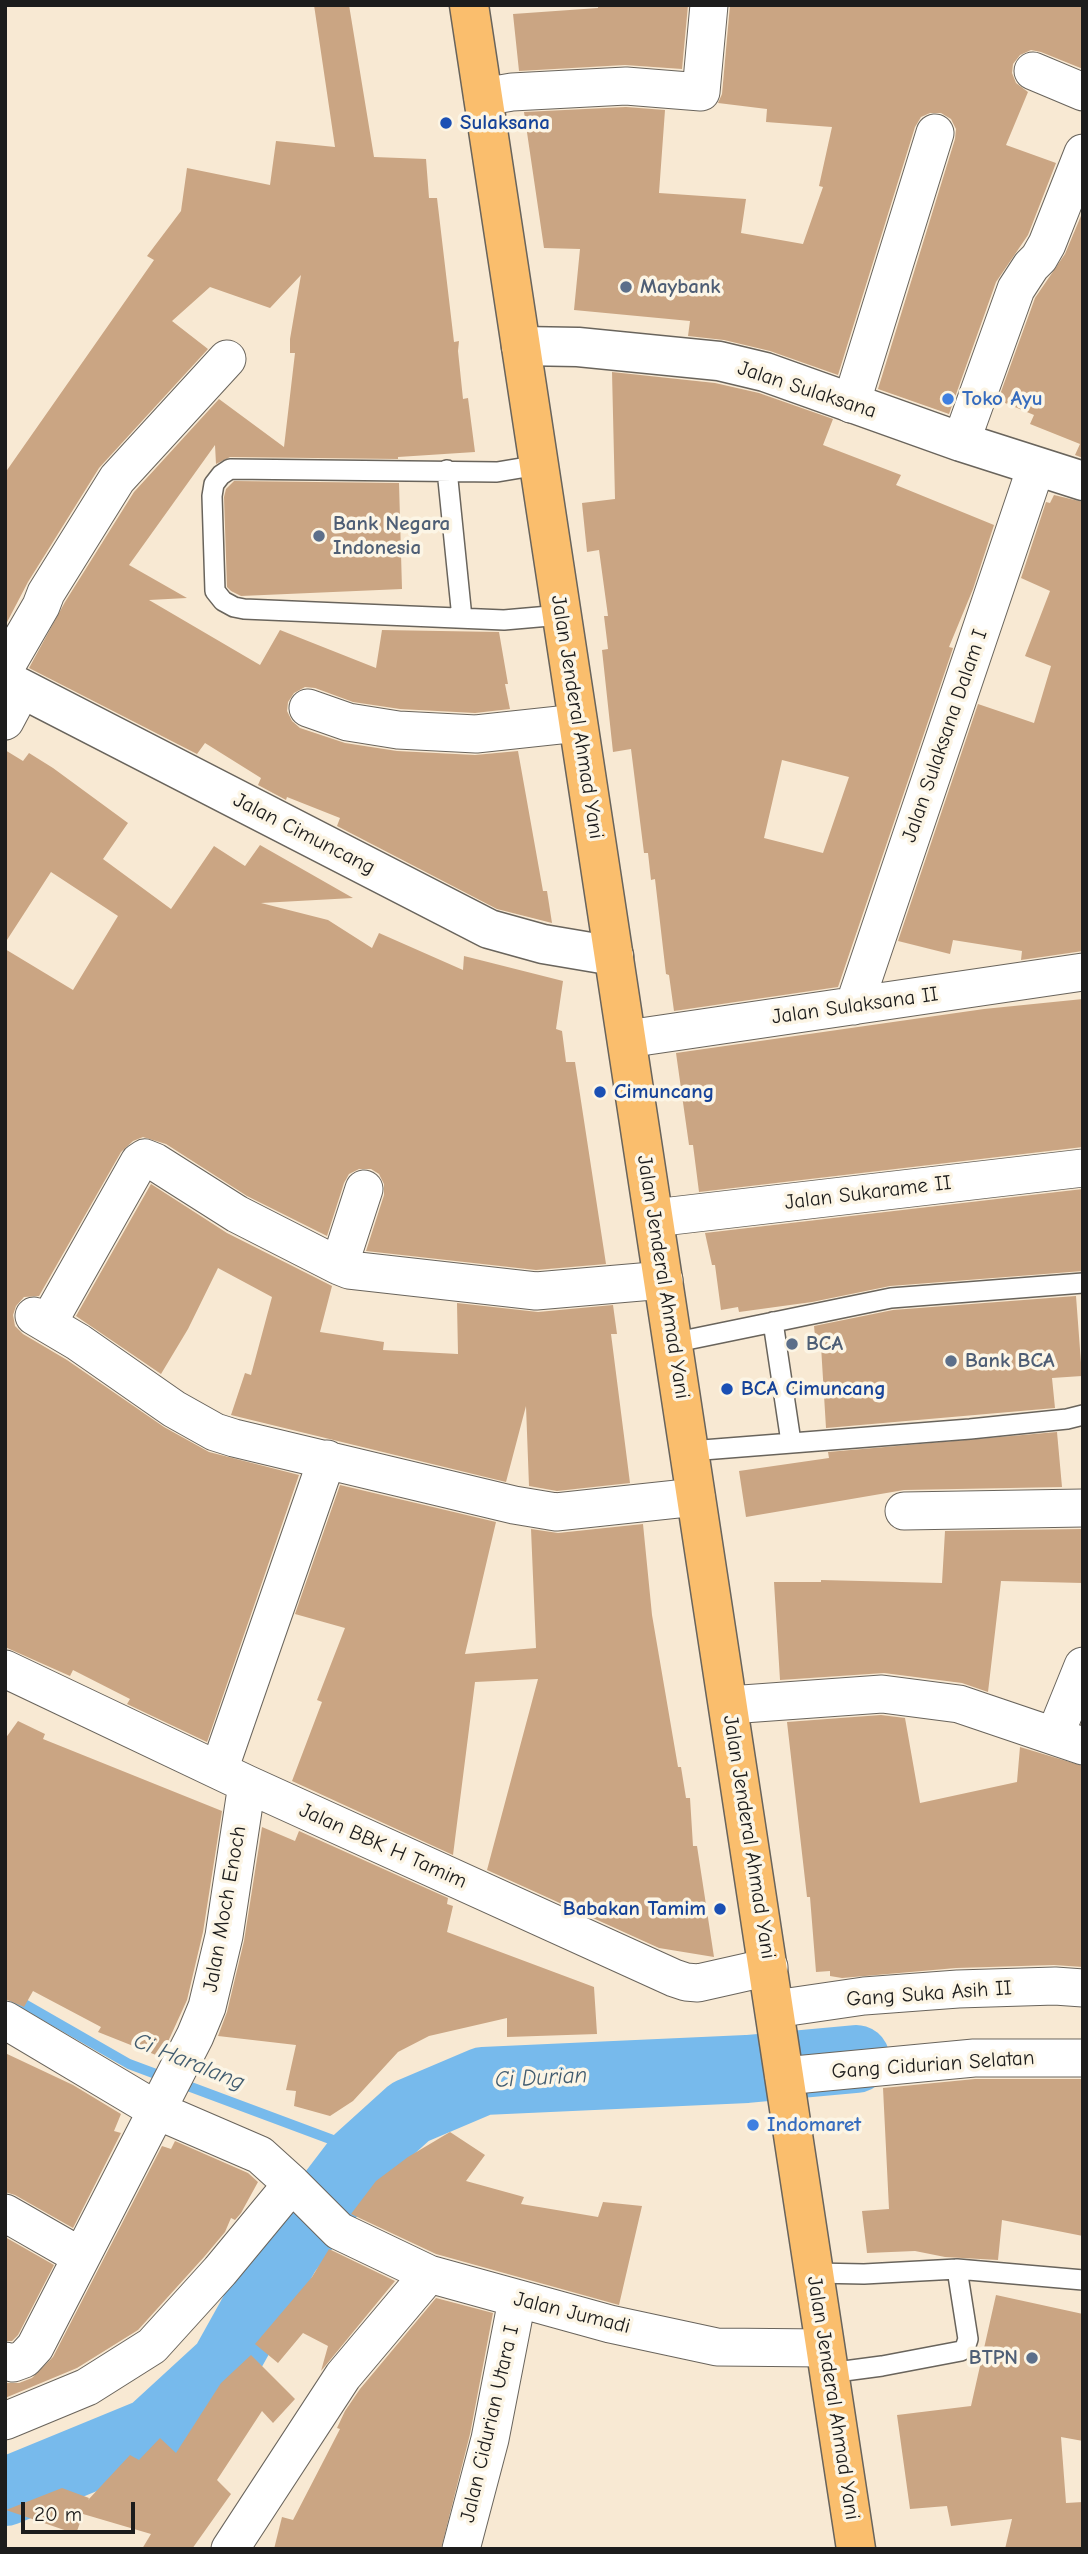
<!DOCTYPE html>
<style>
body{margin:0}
#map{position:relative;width:1088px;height:2554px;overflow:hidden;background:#f8e9d3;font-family:"Comic Neue",sans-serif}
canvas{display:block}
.frame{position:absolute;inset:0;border:7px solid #1c1c1c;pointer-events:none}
.scale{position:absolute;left:21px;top:2502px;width:114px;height:32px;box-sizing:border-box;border:4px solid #1c1c1c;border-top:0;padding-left:9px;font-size:21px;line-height:24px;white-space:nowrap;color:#1c1c1c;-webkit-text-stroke:5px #fcf5e5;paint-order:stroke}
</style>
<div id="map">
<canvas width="1088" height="2554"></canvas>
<div class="frame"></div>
<div class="scale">20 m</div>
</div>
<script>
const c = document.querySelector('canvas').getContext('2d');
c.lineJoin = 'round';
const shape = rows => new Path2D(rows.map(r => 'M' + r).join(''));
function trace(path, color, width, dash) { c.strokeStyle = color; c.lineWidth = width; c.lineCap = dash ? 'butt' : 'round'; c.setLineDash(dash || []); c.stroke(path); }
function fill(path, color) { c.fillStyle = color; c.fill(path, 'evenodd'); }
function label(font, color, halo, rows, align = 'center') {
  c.font = font + ' "Comic Neue",sans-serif'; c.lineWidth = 7; c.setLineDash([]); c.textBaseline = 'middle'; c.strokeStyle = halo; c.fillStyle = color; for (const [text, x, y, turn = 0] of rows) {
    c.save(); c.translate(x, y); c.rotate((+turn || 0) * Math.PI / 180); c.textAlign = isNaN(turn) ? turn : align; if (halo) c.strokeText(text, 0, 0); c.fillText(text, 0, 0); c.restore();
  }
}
trace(shape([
 [14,1998,129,2064,365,2152]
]), '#77baec', 10);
trace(shape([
 [5,2492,151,2432,224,2365,287,2252,358,2159,410,2112,483,2081,747,2069,856,2059]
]), '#77baec', 68);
fill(shape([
 [314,5,349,5,374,157,426,159,429,198,437,198,454,342,459,341,458,351,463,399,468,398,475,452,398,457,398,459,230,457,216,464,215,445,129,565,187,598,149,600,260,665,280,630,376,668,382,630,499,632,508,684,505,684,510,709,475,713,400,709,353,702,315,688,305,687,294,693,288,702,287,711,292,721,300,728,345,743,397,751,475,755,518,751,543,891,547,891,552,923,497,909,337,826,340,818,287,797,286,800,258,785,261,778,205,743,197,754,29,668,65,602,134,492,219,399,284,447,295,353,290,353,290,339,301,275,270,308,210,287,172,321,208,349,99,468,28,582,5,626,5,473,154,260,147,256,181,211,187,168,270,185,276,141,335,147],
 [598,5,688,5,682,69,625,65,519,71,513,14,598,8],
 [730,5,1083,5,1083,69,1041,52,1031,50,1020,55,1013,64,1012,73,1016,83,1028,92,1006,145,1056,163,1028,235,996,282,949,414,878,389,955,139,956,129,951,119,941,113,930,113,921,117,915,127,838,375,770,351,724,340,688,336,690,321,574,310,580,249,544,248,524,112,626,107,665,110,659,193,746,199,741,233,803,244,823,187,819,186,832,127,766,122,767,109,718,103,722,94],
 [1083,211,1083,458,1075,455,1080,444,1030,424,1034,415,998,400,1035,298,1065,254],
 [612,372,715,383,759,393,833,419,823,445,901,475,896,485,994,525,973,589,949,647,953,648,838,987,674,1011,669,975,666,974,655,879,651,880,648,853,644,853,631,749,613,752,602,650,608,649,604,616,608,616,599,550,587,552,582,503,615,499],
 [782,760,849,777,823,853,764,838],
 [234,481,399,483,402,589,241,596,231,591,227,587,224,497,226,489],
 [1054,495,1083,502,1083,951,1021,960,1022,951,953,940,950,954,898,941,978,704,1034,723,1051,666,1025,656,1050,591,1021,578,1046,502,1050,503],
 [5,750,23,761,29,753,53,768,128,823,103,859,171,909,214,846,245,866,260,845,353,898,261,903,328,920,372,948,379,933,463,970,464,956,563,981,556,1029,562,1031,566,1062,575,1062,606,1264,536,1270,366,1251,384,1195,384,1184,379,1174,371,1169,359,1169,349,1174,344,1183,327,1236,247,1196,166,1144,143,1137,133,1141,121,1152,39,1296,24,1297,16,1306,13,1315,15,1326,23,1334,67,1360,164,1427,209,1452,299,1475,207,1742,127,1704,130,1699,73,1670,70,1676,5,1647,5,949,73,990,118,916,51,872,5,943],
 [1083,999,1083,1147,699,1192,693,1145,689,1145,676,1053,984,1009],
 [151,1184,227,1233,332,1286,320,1332,384,1342,383,1350,458,1354,457,1303,538,1312,613,1305,617,1334,611,1334,630,1483,557,1491,529,1486,526,1406,506,1482,231,1415,245,1373,251,1375,272,1297,218,1268,188,1329,161,1374,76,1316],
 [1083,1189,1083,1271,890,1286,812,1302,739,1312,738,1307,721,1310,715,1265,712,1265,705,1233],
 [1076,1296,1082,1376,1052,1378,1055,1408,826,1428,821,1346,816,1346,814,1326,893,1310],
 [1057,1432,1062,1487,904,1490,746,1517,739,1471,829,1458,828,1452],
 [340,1485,496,1522,465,1654,536,1648,531,1529,558,1533,643,1524,652,1615,678,1767,681,1767,686,1798,690,1798,693,1846,697,1846,714,1957,659,1948,487,1870,538,1679,475,1682,453,1855,292,1781,322,1702,317,1700,345,1628,295,1614],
 [1083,1529,1083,1583,1001,1581,988,1692,962,1683,884,1673,780,1680,774,1582,821,1582,821,1580,942,1583,945,1531],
 [881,1715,905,1718,920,1803,1017,1782,1020,1747,1083,1766,1083,1967,1054,1965,956,1968,842,1978,830,1976,830,1971,816,1972,810,1897,807,1897,787,1722],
 [18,1721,45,1734,43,1739,222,1811,203,1932,187,2000,161,2057,98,2032,101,2027,33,1991,24,2007,5,1999,5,1739],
 [262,1827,295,1841,299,1831,448,1898,447,1904,453,1906,447,1932,594,1987,597,2034,507,2037,507,2018,429,2036,398,2052,353,2101,330,2116,294,2106,296,2091,286,2090,296,2045,218,2036,227,2012,244,1941],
 [5,2053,73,2085,121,2114,114,2131,121,2133,73,2228,15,2195,5,2192],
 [975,2079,1083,2079,1083,2236,1002,2220,998,2260,945,2257,915,2251,867,2253,862,2211,889,2209,883,2088],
 [450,2132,485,2155,466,2181,524,2197,521,2204,598,2217,603,2202,642,2206,619,2305,436,2254,351,2214,376,2181,408,2157],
 [175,2141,248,2173,258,2182,241,2213,235,2220,231,2218,225,2232,204,2257,138,2330,77,2368,5,2398,5,2383,19,2383,32,2378,53,2357,162,2146,171,2149],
 [5,2237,54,2265,18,2335,12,2341,5,2341],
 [329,2249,395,2281,321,2371,328,2346,303,2333,278,2363,255,2344,312,2277],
 [996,2295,1083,2314,1083,2441,1061,2437,1066,2503,1083,2502,1083,2549,1005,2549,1012,2519,951,2526,947,2506,910,2509,897,2415,971,2406],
 [436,2298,493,2313,470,2434,441,2549,274,2549,282,2517,293,2520,340,2429,337,2428,345,2411,360,2389],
 [251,2355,295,2399,273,2423,262,2411,217,2480,231,2494,192,2549,142,2549,151,2534,83,2514,76,2534,6,2510,62,2488,89,2498,88,2500,130,2455,139,2460,160,2438,176,2453,221,2383]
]), '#caa583');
const service = shape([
 [539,465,497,472,230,469,221,475,214,484,212,496,215,591,223,601,234,607,244,609,504,620,561,615],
 [447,470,462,618],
 [773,1322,791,1442],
 [672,1343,891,1298,1083,1283],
 [690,1451,970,1429,1067,1419,1083,1415],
 [814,2273,864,2274,957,2269,1083,2280],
 [829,2373,882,2366,961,2351,965,2348,968,2339,957,2269]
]);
const minor = shape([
 [1033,71,1083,92],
 [483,97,512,92,626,86,701,92,709,5],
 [851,404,935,133],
 [961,442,1016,289,1031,266,1039,258,1047,244,1083,153],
 [5,668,41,606,46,593,117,479,227,359],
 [308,708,348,722,398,730,476,734,578,723],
 [5,721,22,689],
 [854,1006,1036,467],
 [627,1039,1083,972],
 [364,1189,339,1266,349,1270,536,1291,664,1280],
 [654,1218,1083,1168],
 [34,1316,78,1342,174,1409,215,1432,234,1438,514,1505,556,1512,696,1497],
 [48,1323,139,1162,145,1158,155,1162,237,1214,339,1266],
 [904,1511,1083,1508],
 [5,1669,247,1784,674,1978,686,1982,698,1983,769,1967],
 [729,1705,882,1694,959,1704,1083,1746],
 [1055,1735,1083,1666],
 [219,1770,327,1459],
 [775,2009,864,1996,958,1989,1055,1986,1083,1988],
 [5,2020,158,2111,260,2155,292,2184,339,2231,429,2274,610,2324,717,2347,825,2348],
 [784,2076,974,2058,1083,2058],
 [5,2213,80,2256],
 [5,2361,13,2363,24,2359,35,2347,195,2036,207,2007,224,1936,247,1784],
 [5,2421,87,2387,152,2346,220,2271,292,2184],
 [230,2549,343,2376,429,2274],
 [461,2549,490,2439,517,2300]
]);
const tertiary = shape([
 [521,346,578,347,719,361,765,372,961,442,1083,481],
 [5,680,489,929,543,944,614,956]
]);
const primary = shape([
 [469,5,856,2549]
]);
trace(service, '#69645c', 22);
trace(minor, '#69645c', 39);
trace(tertiary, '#69645c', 41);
trace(primary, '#69645c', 41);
trace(service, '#fff', 19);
trace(minor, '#fff', 37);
trace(tertiary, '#fff', 38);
trace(primary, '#fabe6d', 38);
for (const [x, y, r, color] of [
 [446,123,7,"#1a4fb4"],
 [626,287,7,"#5c6f8a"],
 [948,399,7,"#3f7fe0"],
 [319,536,7,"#5c6f8a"],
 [600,1092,7,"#1a4fb4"],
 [792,1344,7,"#5c6f8a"],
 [951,1361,7,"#5c6f8a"],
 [727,1389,7,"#1a4fb4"],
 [720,1909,7,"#1a4fb4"],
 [753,2125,7,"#3f7fe0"],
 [1032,2358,7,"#5c6f8a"]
]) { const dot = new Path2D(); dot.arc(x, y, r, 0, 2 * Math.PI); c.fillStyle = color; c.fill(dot); trace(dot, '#fcf5e5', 2.5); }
label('bold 21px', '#164399', '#fcf5e5', [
 ["Sulaksana",460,123],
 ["Cimuncang",614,1092],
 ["BCA Cimuncang",741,1389],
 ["Babakan Tamim",706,1909,"right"]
], 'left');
label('bold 21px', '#4e5e75', '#fcf5e5', [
 ["Maybank",640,287],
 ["Bank Negara",333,524],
 ["Indonesia",333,548],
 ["BCA",806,1344],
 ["Bank BCA",965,1361],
 ["BTPN",1018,2358,"right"]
], 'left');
label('21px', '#1c1c1c', '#fcf5e5', [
 ["Jalan Sulaksana",807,390,18],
 ["Jalan Jenderal Ahmad Yani",577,717,81],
 ["Jalan Sulaksana Dalam I",945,736,-71],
 ["Jalan Cimuncang",304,834,27],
 ["Jalan Sulaksana II",855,1006,-8],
 ["Jalan Sukarame II",868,1193,-7],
 ["Jalan Jenderal Ahmad Yani",663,1277,81],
 ["Jalan Jenderal Ahmad Yani",749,1837,81],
 ["Jalan BBK H Tamim",383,1846,24],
 ["Jalan Moch Enoch",225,1909,-80],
 ["Gang Suka Asih II",929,1994,-4],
 ["Gang Cidurian Selatan",933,2065,-4],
 ["Jalan Jumadi",572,2313,14],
 ["Jalan Jenderal Ahmad Yani",833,2398,81],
 ["Jalan Cidurian Utara I",490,2424,-77]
]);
label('bold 21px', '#366cbe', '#fcf5e5', [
 ["Toko Ayu",962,399],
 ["Indomaret",767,2125]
], 'left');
label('italic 23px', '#405b6f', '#fcf5e5', [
 ["Ci Haralang",189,2062,22],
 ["Ci Durian",541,2078,-3]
]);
</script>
